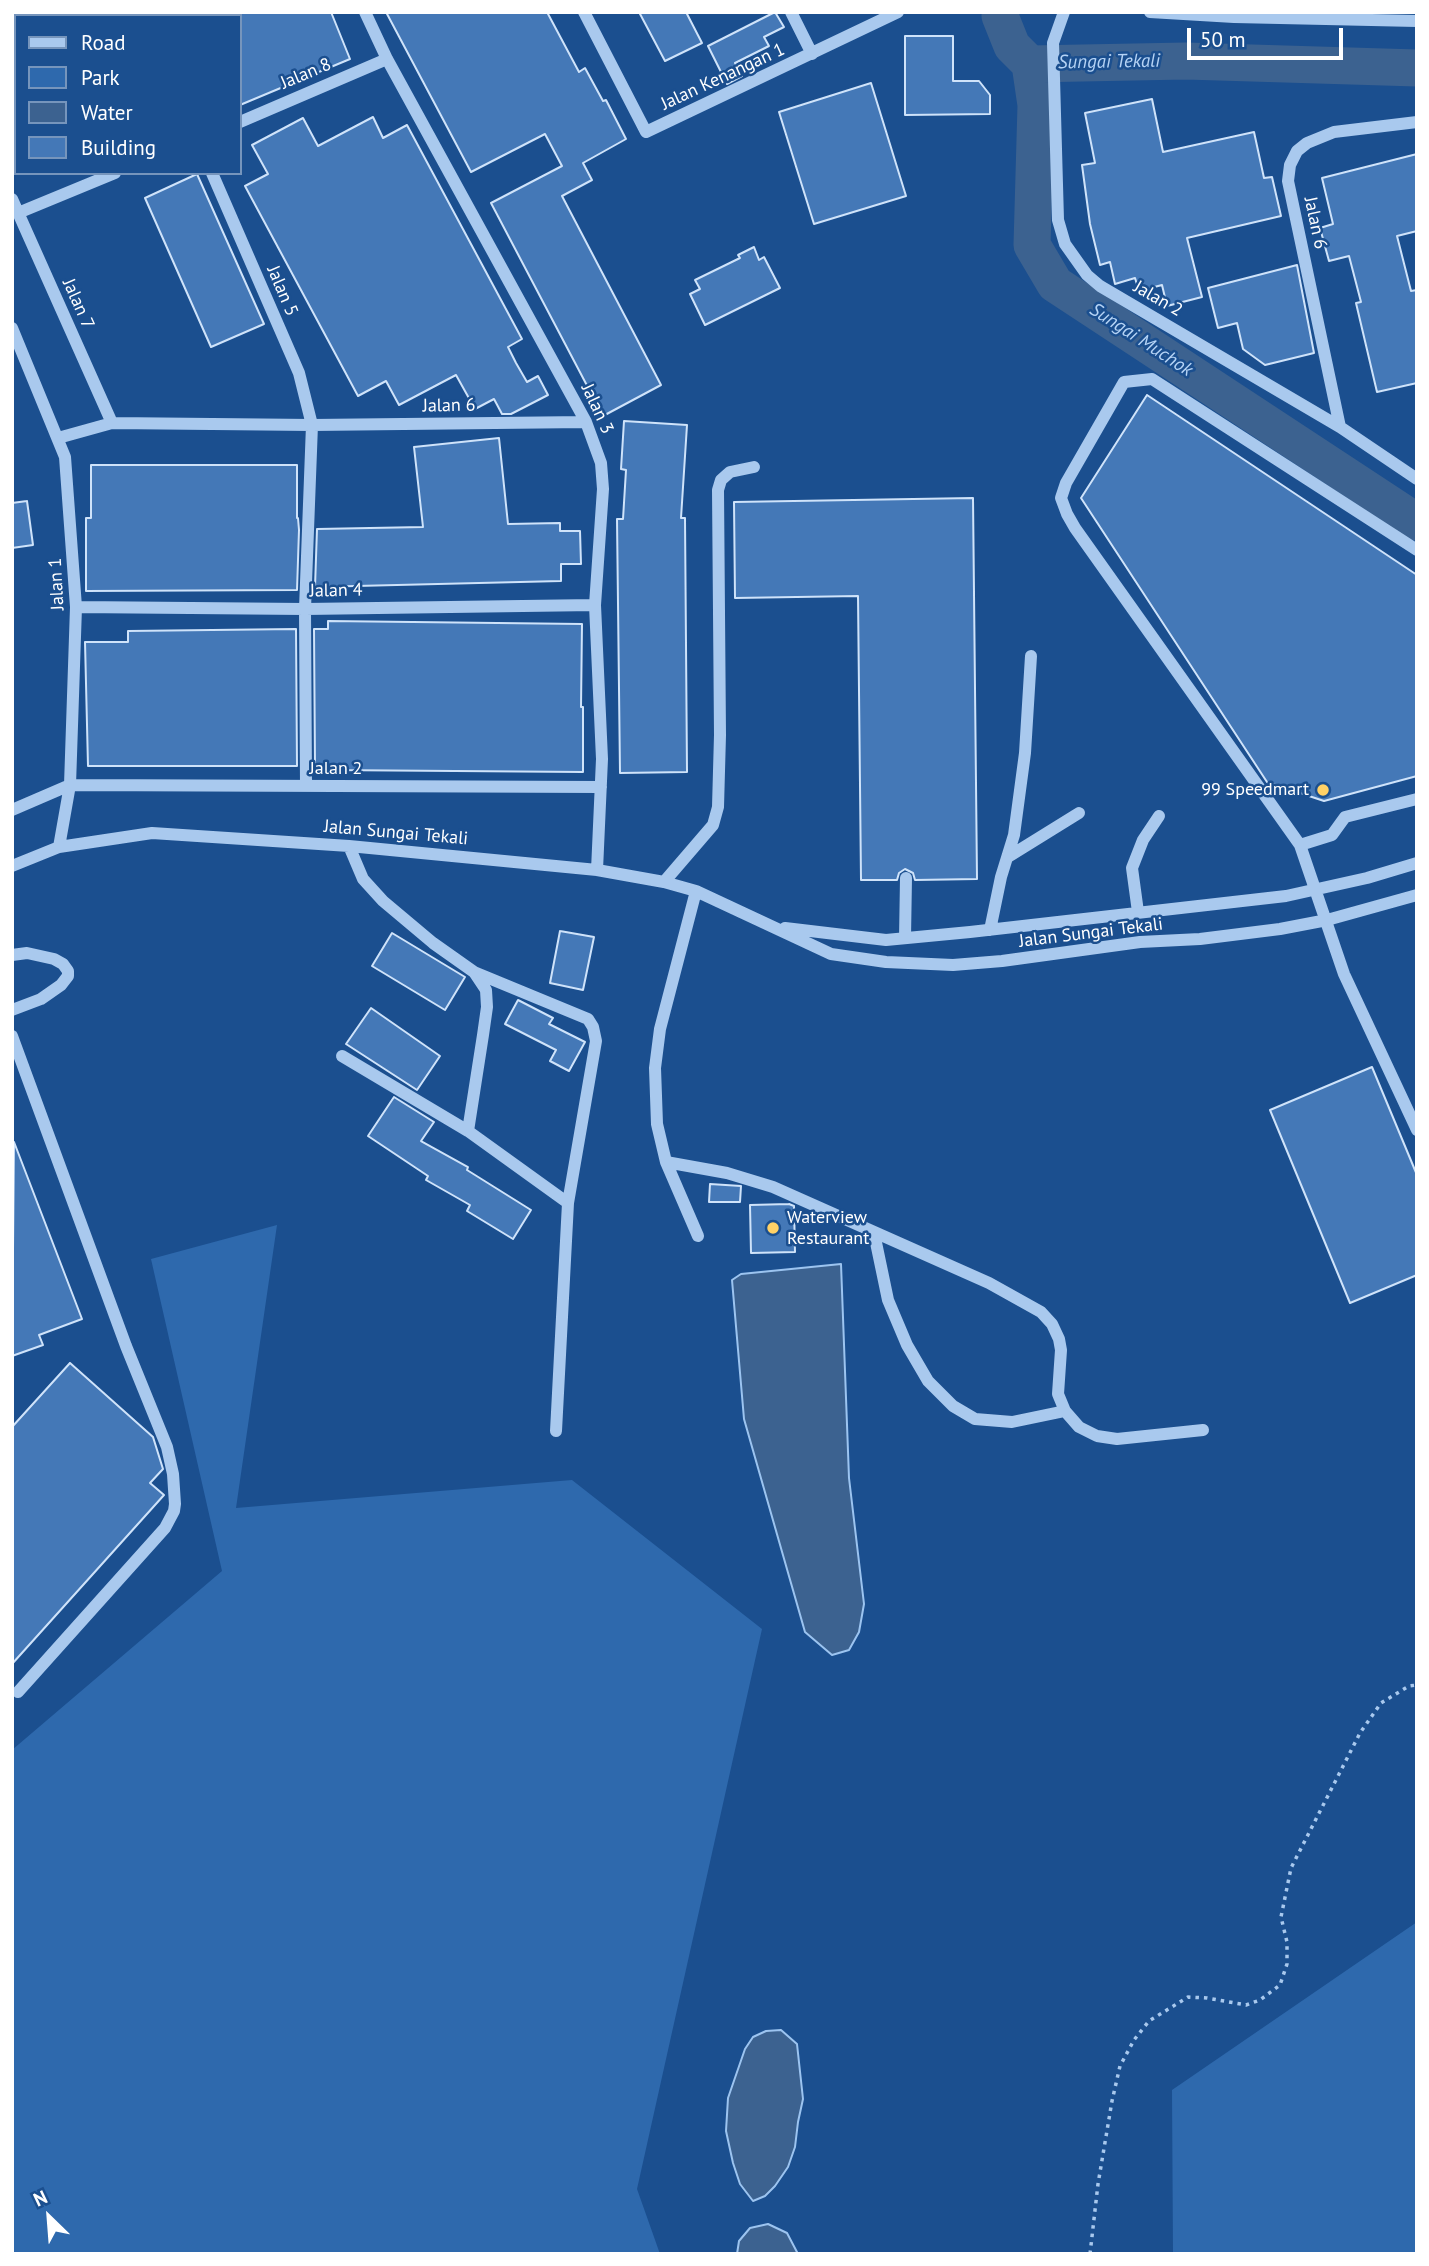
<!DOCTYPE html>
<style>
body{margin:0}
#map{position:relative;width:1429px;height:2266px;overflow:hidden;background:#1b4f8f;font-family:"PT Sans",sans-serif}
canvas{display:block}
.frame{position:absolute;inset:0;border:14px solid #fff;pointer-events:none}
.legend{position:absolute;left:14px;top:14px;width:228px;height:161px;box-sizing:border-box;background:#1b4f8f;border:2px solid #7695bc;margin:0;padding:9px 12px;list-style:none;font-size:21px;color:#fff}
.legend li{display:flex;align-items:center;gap:14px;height:35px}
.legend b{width:35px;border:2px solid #7695bc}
.north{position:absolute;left:14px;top:2182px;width:70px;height:70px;-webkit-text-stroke:5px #1b4f8f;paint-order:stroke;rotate:335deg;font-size:19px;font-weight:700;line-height:28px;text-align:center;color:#fff}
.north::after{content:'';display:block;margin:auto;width:24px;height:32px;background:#fff;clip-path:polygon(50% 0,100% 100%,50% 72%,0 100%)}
.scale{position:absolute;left:1187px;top:28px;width:156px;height:32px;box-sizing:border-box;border:4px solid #fff;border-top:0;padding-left:9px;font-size:21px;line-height:24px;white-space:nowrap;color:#fff;-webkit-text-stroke:5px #1b4f8f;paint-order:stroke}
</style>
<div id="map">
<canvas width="1429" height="2266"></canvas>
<div class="frame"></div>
<ul class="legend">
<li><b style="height:9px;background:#a9c9ee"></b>Road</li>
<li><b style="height:19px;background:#2e69ad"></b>Park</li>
<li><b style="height:19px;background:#3c6290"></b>Water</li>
<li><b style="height:19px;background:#4478b7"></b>Building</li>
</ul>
<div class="north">N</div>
<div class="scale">50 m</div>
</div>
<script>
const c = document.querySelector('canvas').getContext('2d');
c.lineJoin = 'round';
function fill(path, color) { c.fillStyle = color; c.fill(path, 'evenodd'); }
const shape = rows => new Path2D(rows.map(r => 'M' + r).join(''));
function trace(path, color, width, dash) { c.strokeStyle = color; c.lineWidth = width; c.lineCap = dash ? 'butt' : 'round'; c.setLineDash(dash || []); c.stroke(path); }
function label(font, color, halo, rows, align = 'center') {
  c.font = font + ' "PT Sans",sans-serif'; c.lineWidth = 5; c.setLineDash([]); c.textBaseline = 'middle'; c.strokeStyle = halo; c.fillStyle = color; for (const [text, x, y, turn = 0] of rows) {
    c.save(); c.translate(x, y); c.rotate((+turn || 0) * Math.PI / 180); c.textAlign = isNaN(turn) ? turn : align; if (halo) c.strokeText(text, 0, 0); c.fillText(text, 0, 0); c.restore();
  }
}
fill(shape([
 [277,1225,236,1508,572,1480,762,1629,637,2189,660,2254,12,2254,12,1750,222,1571,151,1259],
 [1417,1922,1417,2254,1173,2254,1172,2090]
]), '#2e69ad');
const water = shape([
 [841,1264,849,1478,864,1604,859,1632,849,1650,832,1655,805,1632,744,1419,732,1280,741,1274,841,1264],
 [781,2030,797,2044,803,2099,798,2122,795,2147,788,2167,775,2186,765,2196,753,2201,740,2184,733,2163,726,2131,728,2098,745,2049,753,2037,766,2031,781,2030],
 [768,2224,787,2233,798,2254,737,2254,739,2241,750,2228,768,2224]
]);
fill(water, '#3c6290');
trace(water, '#9cc4f0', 2);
trace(shape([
 [1001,12,1000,16,1012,46,1030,64,1186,61,1417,68],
 [1030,64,1036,105,1032,245,1055,284,1417,522]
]), '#3c6290', 37);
const building = shape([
 [240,12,331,12,350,59,240,105,240,12],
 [386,12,547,12,579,72,585,68,603,101,606,100,626,139,583,163,592,180,562,196,661,385,603,416,491,203,562,166,545,134,471,172,386,12],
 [639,12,686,12,702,43,665,61,639,12],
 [775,12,784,27,764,37,769,46,735,63,742,76,727,84,708,46,775,12],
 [905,36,953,36,953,81,979,81,990,95,990,114,905,115,905,36],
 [871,83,906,196,814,224,779,112,871,83],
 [1152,99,1163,152,1254,132,1264,178,1272,177,1281,216,1187,238,1202,297,1167,306,1162,285,1139,291,1135,278,1115,284,1110,262,1100,265,1090,224,1082,165,1095,163,1085,113,1152,99],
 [373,117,383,138,407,125,522,339,508,347,516,363,527,382,538,376,548,395,511,414,502,414,494,399,475,409,456,375,399,405,386,381,358,396,245,186,268,174,252,145,303,118,318,146,373,117],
 [1417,154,1417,231,1397,236,1411,291,1417,290,1417,383,1377,392,1356,303,1361,302,1349,256,1329,261,1320,228,1333,224,1322,178,1417,154],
 [197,174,264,324,211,347,145,198,197,174],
 [754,247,759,260,764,257,780,288,705,325,690,294,700,289,695,280,740,258,738,255,754,247],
 [1297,265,1314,353,1265,365,1243,349,1237,323,1218,328,1208,288,1297,265],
 [1147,395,1417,575,1417,776,1324,801,1267,782,1081,498,1147,395],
 [624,421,687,425,681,518,685,518,687,772,620,773,617,519,623,519,626,470,621,469,624,421],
 [499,438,508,524,560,523,560,531,580,531,581,564,561,564,561,581,315,587,317,529,423,527,414,447,499,438],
 [91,465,297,465,297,518,298,518,299,530,297,590,86,591,86,518,91,518,91,465],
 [973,498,977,879,915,880,913,873,905,869,899,873,897,880,861,880,858,596,735,598,734,502,973,498],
 [27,501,33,545,12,548,12,503,27,501],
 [328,621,582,624,581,707,583,707,583,772,327,770,327,765,315,765,314,629,328,629,328,621],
 [296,629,297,766,88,766,85,642,128,642,128,631,296,629],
 [560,931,594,937,583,990,550,983,560,931],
 [392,933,465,977,445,1010,372,966,392,933],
 [518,1000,553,1018,549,1024,585,1042,569,1071,550,1061,556,1050,505,1024,518,1000],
 [371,1008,440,1056,417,1090,346,1044,371,1008],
 [1372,1067,1417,1175,1417,1275,1350,1303,1270,1110,1372,1067],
 [394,1097,434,1122,421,1141,468,1167,467,1170,531,1210,513,1239,467,1211,470,1205,426,1180,428,1176,368,1136,394,1097],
 [14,1142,82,1319,39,1335,43,1345,12,1356,14,1142],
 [710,1184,741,1186,740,1202,709,1202,710,1184],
 [789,1204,794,1206,795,1252,751,1253,750,1205,789,1204],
 [70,1363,153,1437,163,1469,150,1483,164,1495,12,1664,12,1427,70,1363]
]);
fill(building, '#4478b7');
trace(building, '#cfe3fa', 2);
trace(shape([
 [1090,2254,1098,2184,1112,2101,1120,2066,1134,2040,1149,2021,1188,1997,1207,1998,1246,2005,1260,2000,1280,1985,1287,1964,1287,1942,1281,1917,1291,1868,1360,1733,1381,1703,1409,1686,1417,1685]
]), '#a9c9ee', 3.5, [3.5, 5]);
trace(shape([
 [365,12,387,59,586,422,601,463,603,489,595,605,602,759,597,870],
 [584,12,646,132,898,12],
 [791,12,812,54],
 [1064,12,1053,43,1058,220,1065,244,1087,275,1100,286,1340,427,1417,479],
 [1150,12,1234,17,1417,21],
 [30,16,39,12],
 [12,24,16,22],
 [240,122,387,59],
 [212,173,299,373,312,425,305,609,306,786],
 [12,199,112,423],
 [18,213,115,173],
 [12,328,65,457,76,607,70,785,59,847],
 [1340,427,1288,181,1290,165,1297,151,1307,143,1334,132,1417,122],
 [58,438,112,423,312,425,586,422],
 [1417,550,1152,379,1124,382,1066,483,1061,498,1067,514,1075,528,1300,845,1344,974,1417,1130],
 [76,607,305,609,595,605],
 [12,810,70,785,601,787],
 [1300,845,1332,835,1345,817,1417,799],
 [349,846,363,879,383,901,433,943,474,972,486,990,487,1007,483,1035,468,1131],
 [1008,857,1079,813],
 [12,866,59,847,152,833,349,846,597,870,664,882,696,891,831,954,886,962,953,965,1002,961,1140,942,1200,939,1280,929,1327,920,1417,895],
 [664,882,713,825,718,807,720,735,718,490,721,480,730,472,754,467],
 [696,891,660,1029,655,1068,657,1124,666,1162,698,1236],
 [1138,912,1132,868,1143,840,1159,816],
 [785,928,886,940,970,932,1286,896,1367,878,1417,863],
 [990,930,1001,877,1014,835,1025,753,1031,656],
 [905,938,906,878],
 [12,955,27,953,54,959,63,964,68,971,68,976,61,985,41,999,12,1010],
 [474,972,588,1019,593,1027,596,1041,568,1203],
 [12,1036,126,1346,167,1447,173,1474,175,1504,174,1511,165,1528,18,1692],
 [342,1056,468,1131,568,1203,556,1431],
 [666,1162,727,1173,773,1187,989,1283,1041,1312,1052,1324,1059,1339,1061,1350,1058,1394,1065,1411,1079,1427,1097,1436,1117,1439,1203,1430],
 [874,1233,888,1300,907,1345,928,1381,953,1406,975,1419,1012,1422,1065,1411]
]), '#a9c9ee', 12);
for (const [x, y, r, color] of [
 [1323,790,7,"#ffd166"],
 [773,1228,7,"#ffd166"]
]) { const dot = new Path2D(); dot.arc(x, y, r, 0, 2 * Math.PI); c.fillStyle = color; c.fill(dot); trace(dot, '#1b4f8f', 2.5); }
label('18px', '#fff', '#1b4f8f', [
 ["Jalan 8",306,74,-23],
 ["Jalan Kenangan 1",723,77,-25],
 ["Jalan 6",1315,223,78],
 ["Jalan 5",282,291,67],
 ["Jalan 2",1158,299,30],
 ["Jalan 7",78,304,66],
 ["Jalan 6",449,406,-1],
 ["Jalan 3",597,409,65],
 ["Jalan 1",57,584,-93],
 ["Jalan 4",336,591,-1],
 ["Jalan 2",336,769],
 ["Jalan Sungai Tekali",396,833,5],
 ["Jalan Sungai Tekali",1091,933,-7]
]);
label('18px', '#fff', '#1b4f8f', [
 ["99 Speedmart",1309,790],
 ["Waterview",787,1218,"left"],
 ["Restaurant",787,1239,"left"]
], 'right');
label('italic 19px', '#b5d3f5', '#1b4f8f', [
 ["Sungai Tekali",1109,62,-1],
 ["Sungai Muchok",1141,340,33]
]);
</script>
